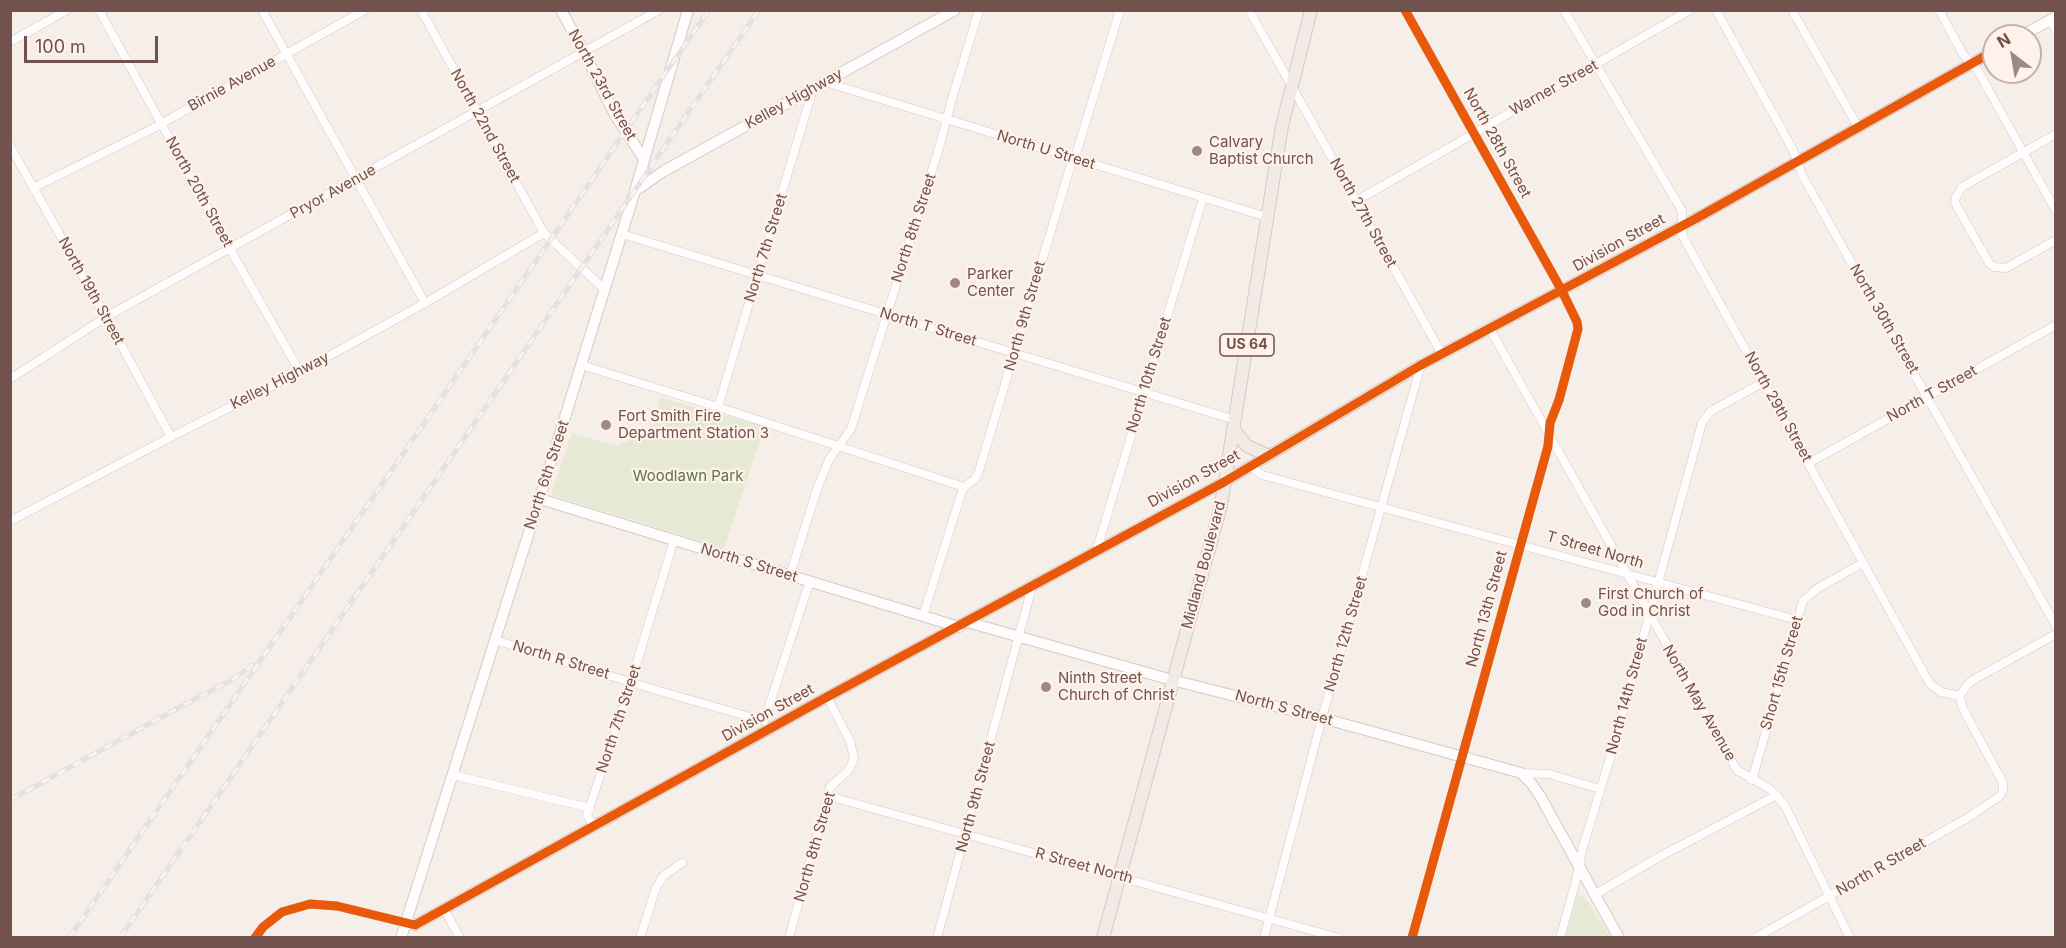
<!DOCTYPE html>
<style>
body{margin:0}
#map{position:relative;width:2066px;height:948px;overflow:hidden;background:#f5eee9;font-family:Inter,sans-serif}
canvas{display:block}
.frame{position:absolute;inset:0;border:12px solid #71524c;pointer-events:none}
.north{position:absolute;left:1982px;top:24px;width:60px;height:60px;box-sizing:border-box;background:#fef2ea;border:2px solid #c6b2ab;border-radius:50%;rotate:329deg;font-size:16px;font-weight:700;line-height:24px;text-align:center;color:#71524c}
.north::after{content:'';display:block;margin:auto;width:21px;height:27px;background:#9f8983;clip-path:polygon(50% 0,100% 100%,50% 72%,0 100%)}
.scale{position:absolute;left:24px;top:36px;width:134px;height:27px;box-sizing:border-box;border:3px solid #71524c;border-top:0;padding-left:8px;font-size:18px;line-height:21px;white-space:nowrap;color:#71524c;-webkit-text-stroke:4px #fef2ea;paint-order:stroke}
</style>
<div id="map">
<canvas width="2066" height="948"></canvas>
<div class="frame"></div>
<div class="north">N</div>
<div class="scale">100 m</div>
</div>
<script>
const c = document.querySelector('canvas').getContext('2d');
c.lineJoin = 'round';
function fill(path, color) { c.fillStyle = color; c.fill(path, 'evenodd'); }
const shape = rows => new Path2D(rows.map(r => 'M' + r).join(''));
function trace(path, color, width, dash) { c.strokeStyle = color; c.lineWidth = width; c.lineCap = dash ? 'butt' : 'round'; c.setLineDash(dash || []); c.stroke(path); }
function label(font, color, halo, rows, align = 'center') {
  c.font = font + ' Inter,sans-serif'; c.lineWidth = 4.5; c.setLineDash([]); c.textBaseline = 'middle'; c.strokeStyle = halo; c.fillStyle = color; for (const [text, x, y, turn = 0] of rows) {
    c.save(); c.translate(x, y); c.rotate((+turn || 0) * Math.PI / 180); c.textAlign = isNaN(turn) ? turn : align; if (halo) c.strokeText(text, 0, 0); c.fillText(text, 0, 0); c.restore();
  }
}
fill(shape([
 [660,398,765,426,724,548,551,495,572,433,616,446,650,432],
 [1578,893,1589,903,1610,937,1565,937]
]), '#e6ead5');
const street = shape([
 [99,10,230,249,300,372],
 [262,10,425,303],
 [421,10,544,233,604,289],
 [1249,10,1442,354],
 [1405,10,1562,291,1577,322,1578,329,1559,400,1550,423,1548,446,1412,938],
 [1564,10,1682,211,1682,235,1930,684,1941,692,1960,696],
 [1716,10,1793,150,1802,175,2056,626],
 [1792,10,1858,127],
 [1939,10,1963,54,1978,71,2056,211],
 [2050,20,2056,30],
 [10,42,67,10],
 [825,82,1267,217],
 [2056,134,1962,187,1956,197,1955,203,1989,263,1994,267,2006,268,2056,240],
 [10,146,106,317,171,437],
 [33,188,150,130,365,10],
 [1356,201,1690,10],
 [622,234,1235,420],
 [1490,329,1737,770,1770,789,1784,804,1850,938],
 [581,365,718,407,964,487],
 [10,379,106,317,659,10],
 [718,407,813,89],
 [1809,463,2056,325],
 [1250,466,1262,475,1797,620],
 [10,521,171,437,300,372,425,303,544,233],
 [1096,552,1203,198],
 [790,575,818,486,830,458,851,429,939,148,954,92,979,10],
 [923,616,962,491,964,487,975,479,978,474,1071,164,1076,154,1120,10],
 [495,640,656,690,764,721],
 [1960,696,1966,686,1973,680,2056,634],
 [764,721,810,581],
 [1521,773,1549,774,1600,789],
 [453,775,590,808],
 [1752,780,1803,601,1818,588,1863,563],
 [828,796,1339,938],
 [594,827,587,815,631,682,674,540],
 [1594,895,1659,857,1777,795],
 [444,909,460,938],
 [255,938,263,927,282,912,310,904,337,906,406,923],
 [640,938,656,888,663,876,682,863],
 [789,938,830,787,849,770,854,758,850,741,827,697],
 [937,938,1032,587],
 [1264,938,1322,718,1421,365],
 [1560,938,1575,884,1583,847,1610,758,1702,423,1711,411,1764,382],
 [1755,938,1969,817,2000,796,2003,790,2003,783,1962,707,1960,696]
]);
const secondary = shape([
 [561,10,584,52,615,115,644,159],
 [2021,36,2056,17],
 [635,191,664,171,955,10],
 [540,499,959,627],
 [967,622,1172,680,1322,718,1521,773,1531,783,1540,796,1619,938],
 [406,923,415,925,444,909,827,697,1224,482,1421,365,1695,219,1994,51],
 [401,938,548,472,635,191,688,10]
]);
const primary = shape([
 [1233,429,1247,446,1267,455],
 [1103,938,1221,505,1282,126,1311,10]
]);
trace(street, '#d4cac7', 9);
trace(secondary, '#d4cac6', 12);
trace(primary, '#d4c9c6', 14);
trace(street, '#fefcfc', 8);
trace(secondary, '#fefcfc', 10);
trace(primary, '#f1eae5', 12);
const rail = shape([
 [10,800,178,708,230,681,253,665],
 [69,938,709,10],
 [120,938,759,10]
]);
trace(rail, '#e3e1e4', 5);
trace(rail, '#fef2ea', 3, [9]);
trace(shape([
 [1405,10,1562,291,1577,322,1578,329,1559,400,1550,423,1548,446,1412,938],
 [255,938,263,927,282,912,310,904,337,906,415,925,827,697,1224,482,1421,365,1695,219,1994,51]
]), '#e8590c', 9);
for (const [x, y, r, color] of [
 [1197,151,6,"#9f8983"],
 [955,283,6,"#9f8983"],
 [606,425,6,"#9f8983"],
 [1586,603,6,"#9f8983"],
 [1046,687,6,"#9f8983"]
]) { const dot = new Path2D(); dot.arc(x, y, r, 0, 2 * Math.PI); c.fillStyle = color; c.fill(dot); trace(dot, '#fef2ea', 2); }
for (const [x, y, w] of [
 [1247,345,54]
]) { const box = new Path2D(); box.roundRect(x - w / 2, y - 11, w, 22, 4.5); c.fillStyle = '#fef2ea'; c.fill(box); trace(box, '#71524c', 1.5); }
label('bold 14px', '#71524c', null, [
 ["US 64",1247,345]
]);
label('15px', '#71524c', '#fef2ea', [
 ["Birnie Avenue",232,84,-29],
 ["North 23rd Street",602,85,61],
 ["Warner Street",1554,88,-29],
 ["Kelley Highway",794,99,-29],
 ["North 22nd Street",485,126,61],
 ["North 28th Street",1497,143,61],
 ["North U Street",1046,150,17],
 ["North 20th Street",199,192,61],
 ["Pryor Avenue",333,192,-29],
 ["North 27th Street",1363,213,61],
 ["North 8th Street",914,228,-72],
 ["Division Street",1619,243,-29],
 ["North 7th Street",766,248,-73],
 ["North 19th Street",91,291,61],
 ["North 9th Street",1025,316,-74],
 ["North 30th Street",1884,319,60],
 ["North T Street",928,327,17],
 ["North 10th Street",1149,375,-73],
 ["Kelley Highway",280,381,-27],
 ["North T Street",1932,394,-29],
 ["North 29th Street",1778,407,61],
 ["North 6th Street",547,475,-72],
 ["Division Street",1194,479,-29],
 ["T Street North",1595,550,16],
 ["North S Street",749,563,17],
 ["Midland Boulevard",1204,565,-75],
 ["North 13th Street",1487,609,-75],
 ["North 12th Street",1346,634,-74],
 ["North R Street",561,660,17],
 ["Short 15th Street",1782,673,-74],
 ["North 14th Street",1627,696,-75],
 ["North May Avenue",1699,703,60],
 ["North S Street",1284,708,15],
 ["Division Street",768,713,-29],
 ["North 7th Street",619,719,-72],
 ["North 9th Street",976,797,-75],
 ["North 8th Street",815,847,-74],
 ["R Street North",1084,866,15],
 ["North R Street",1881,867,-30]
]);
label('15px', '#71524c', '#fef2ea', [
 ["Calvary",1209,142],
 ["Baptist Church",1209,159],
 ["Parker",967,274],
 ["Center",967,291],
 ["Fort Smith Fire",618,416],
 ["Department Station 3",618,433],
 ["First Church of",1598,594],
 ["God in Christ",1598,611],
 ["Ninth Street",1058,678],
 ["Church of Christ",1058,695]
], 'left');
label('15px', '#5e7645', '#fef2ea', [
 ["Woodlawn Park",688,476]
]);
</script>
